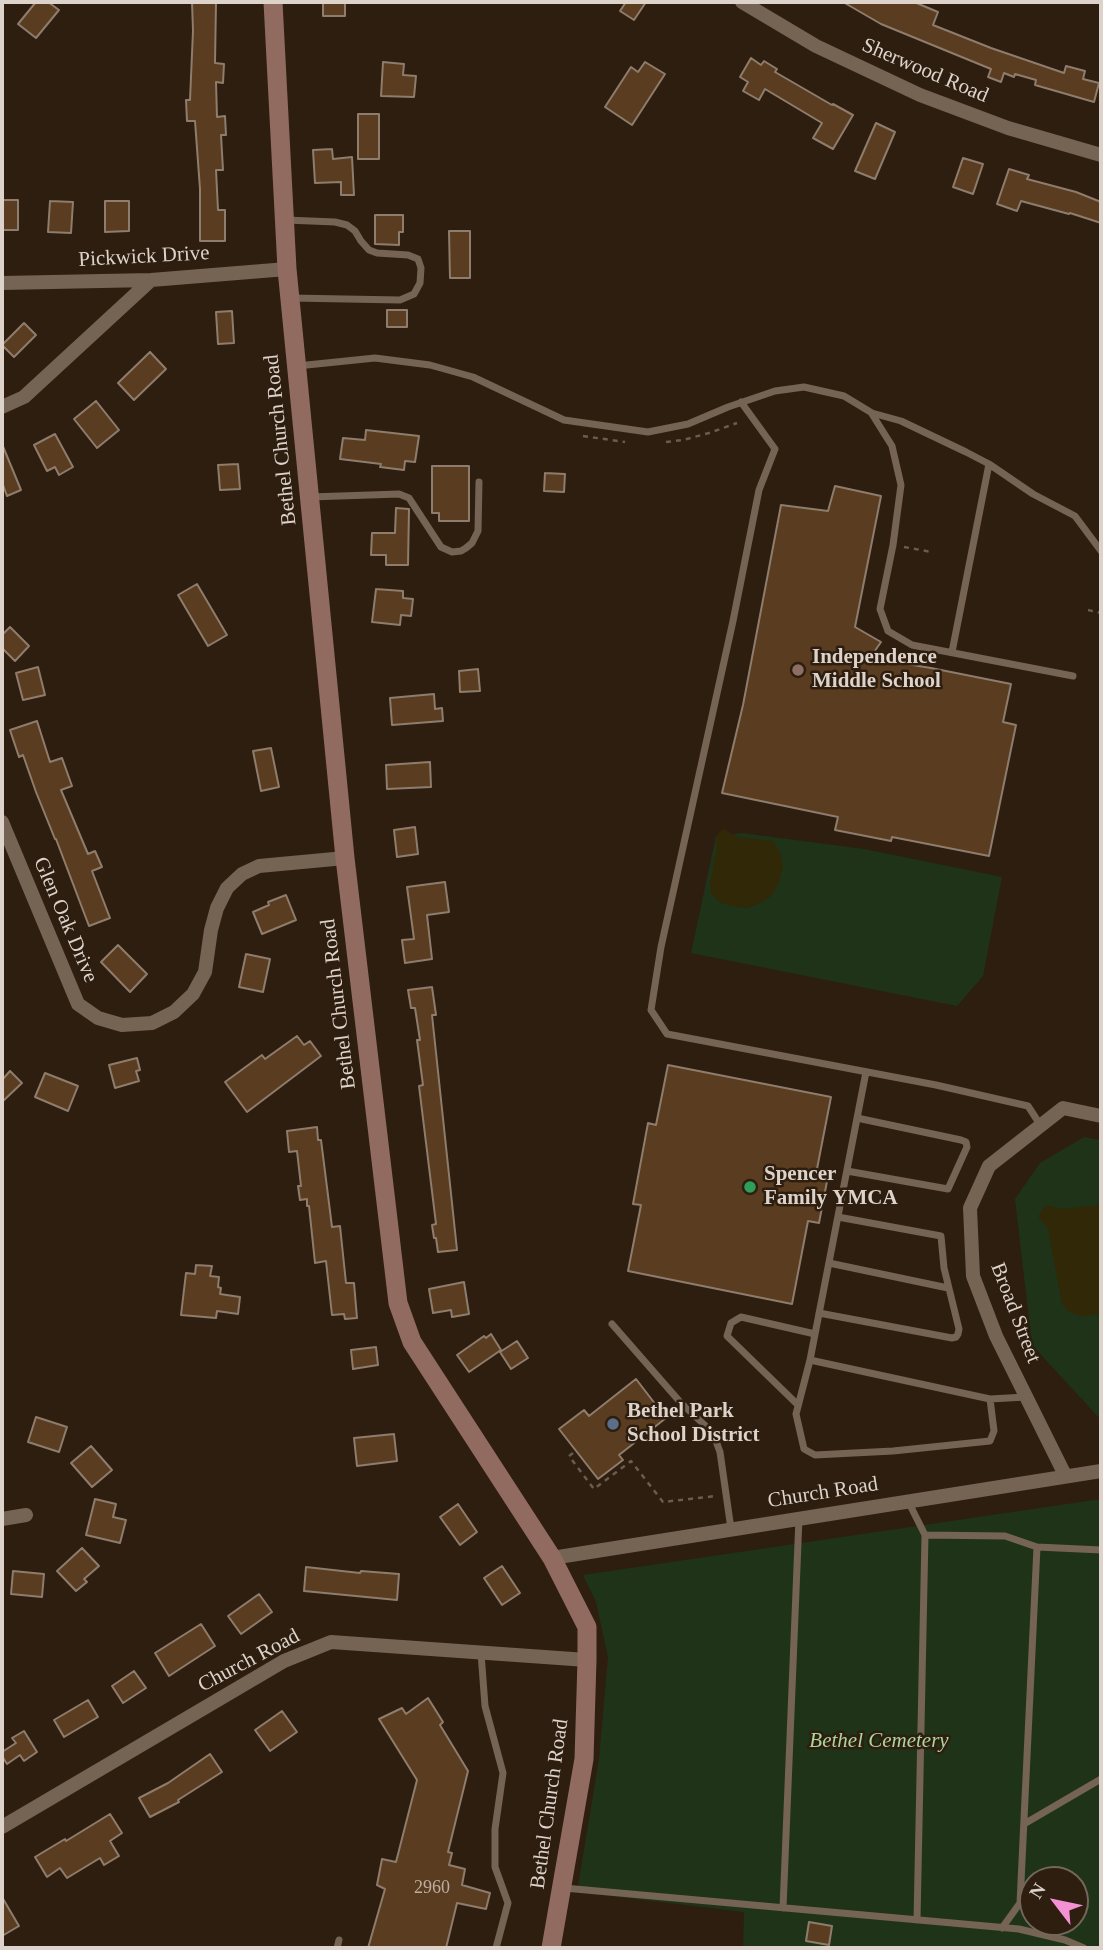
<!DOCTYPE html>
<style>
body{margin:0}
#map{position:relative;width:1103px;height:1950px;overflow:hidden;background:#2d1e10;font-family:Georgia,serif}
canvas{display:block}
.frame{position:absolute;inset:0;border:4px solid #ddd3ca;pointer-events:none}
.north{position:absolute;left:1019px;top:1866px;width:70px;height:70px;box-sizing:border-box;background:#2d1e10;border:2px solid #73665a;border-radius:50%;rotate:302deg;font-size:19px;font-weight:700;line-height:28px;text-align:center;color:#ddd3ca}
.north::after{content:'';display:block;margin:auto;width:24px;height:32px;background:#f491d4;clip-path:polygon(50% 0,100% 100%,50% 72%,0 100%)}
</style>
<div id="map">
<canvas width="1103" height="1950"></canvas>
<div class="frame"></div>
<div class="north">N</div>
</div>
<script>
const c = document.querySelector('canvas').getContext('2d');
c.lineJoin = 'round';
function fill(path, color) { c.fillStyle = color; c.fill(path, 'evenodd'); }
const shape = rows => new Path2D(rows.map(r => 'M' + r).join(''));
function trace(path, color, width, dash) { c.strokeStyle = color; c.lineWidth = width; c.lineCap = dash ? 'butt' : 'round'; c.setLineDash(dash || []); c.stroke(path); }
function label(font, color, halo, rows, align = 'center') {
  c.font = font + ' Georgia,serif'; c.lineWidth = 5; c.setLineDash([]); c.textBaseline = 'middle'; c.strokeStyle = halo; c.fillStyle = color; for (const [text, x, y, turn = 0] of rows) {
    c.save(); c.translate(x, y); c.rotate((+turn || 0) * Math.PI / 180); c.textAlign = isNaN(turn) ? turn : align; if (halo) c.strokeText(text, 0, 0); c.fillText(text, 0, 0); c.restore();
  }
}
fill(shape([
 [742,833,864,849,1002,877,983,976,957,1006,691,953,716,836],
 [1084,1137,1101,1140,1101,1420,1032,1345,1015,1199,1040,1163],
 [1101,1499,1101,1948,743,1948,744,1912,577,1892,599,1759,608,1657,596,1602,583,1575],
 [1033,1880,1075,1880,1075,1922,1033,1922]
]), '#1f3319');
fill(shape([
 [723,829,738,837,773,841,780,852,783,866,779,882,771,896,761,903,747,908,731,906,719,902,711,893,710,883,717,848,716,842,718,834],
 [1046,1205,1061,1209,1101,1205,1101,1314,1081,1316,1069,1312,1062,1304,1048,1229,1038,1216]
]), '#302807');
const building = shape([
 [36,2,48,2,59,10,36,38,18,24,36,2],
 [192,2,216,2,215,63,224,64,223,83,216,82,217,117,225,116,226,135,221,135,223,170,216,170,218,210,225,210,225,241,200,241,200,189,195,121,187,121,186,100,190,100,193,31,192,2],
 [323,2,345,2,345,16,323,16,323,2],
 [626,2,646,2,634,20,620,11,626,2],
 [843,2,914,2,938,12,933,25,991,48,1064,73,1066,66,1085,71,1083,79,1099,83,1094,102,1035,85,1036,80,1015,74,1014,77,1004,73,1001,82,988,77,991,69,881,24,843,2],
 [751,58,761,65,764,61,777,69,775,72,832,105,833,104,853,115,833,149,813,138,822,123,765,89,759,100,743,91,748,82,740,77,751,58],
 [383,62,404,64,403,75,416,76,414,97,381,96,383,62],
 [645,62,665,74,632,125,605,107,631,67,638,72,645,62],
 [358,114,379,114,379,159,358,159,358,114],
 [876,123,895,132,875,179,855,171,876,123],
 [332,149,333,159,352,157,354,195,341,195,341,182,315,183,313,150,332,149],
 [963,158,983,164,973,194,953,187,963,158],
 [1009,169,1029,175,1027,179,1076,192,1101,202,1101,223,1070,213,1069,214,1021,201,1017,211,997,204,1009,169],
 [2,200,18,200,18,230,2,230,2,200],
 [50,201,73,202,71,233,48,232,50,201],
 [105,201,129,201,129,231,105,232,105,201],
 [375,215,403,215,403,232,399,232,399,245,375,244,375,215],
 [449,231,470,231,470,278,450,278,449,231],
 [387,310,407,310,407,327,387,327,387,310],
 [232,311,234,343,218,344,216,312,232,311],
 [24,323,36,335,14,357,2,345,24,323],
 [150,352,166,369,134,400,118,383,150,352],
 [96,401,119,430,97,448,74,419,96,401],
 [366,430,419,436,415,462,405,461,404,470,380,467,381,464,340,459,343,438,365,440,366,430],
 [55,434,73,467,59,475,55,467,47,471,34,445,55,434],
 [2,444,21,490,7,496,2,482,2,444],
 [238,464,240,489,220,490,218,465,238,464],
 [432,466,469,466,469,521,439,521,439,513,432,513,432,466],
 [545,473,565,474,564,492,544,491,545,473],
 [835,486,881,496,855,627,881,642,870,658,931,668,1011,684,1003,722,1016,725,989,856,892,837,891,841,835,830,838,817,722,793,743,705,781,505,828,511,835,486],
 [396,508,409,509,408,565,386,565,386,555,371,555,372,533,395,533,396,508],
 [197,584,227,635,208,646,178,595,197,584],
 [376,589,403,591,403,598,413,599,411,616,401,615,400,625,372,622,376,589],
 [10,627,29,646,15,661,2,648,2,635,10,627],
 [38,667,45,695,23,700,16,673,38,667],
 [478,669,480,691,460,692,459,671,478,669],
 [434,694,435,709,442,708,443,721,392,725,390,698,434,694],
 [37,721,50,762,62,758,72,786,61,790,88,854,95,851,102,867,92,871,110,918,89,926,56,839,55,839,36,792,23,755,19,757,10,730,37,721],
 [271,748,279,787,261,791,253,751,271,748],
 [430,762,431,787,387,789,386,765,430,762],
 [415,827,418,854,397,857,394,830,415,827],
 [445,882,449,912,427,915,432,959,405,963,402,940,414,939,407,887,445,882],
 [286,895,296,920,262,934,253,912,269,905,268,902,286,895],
 [118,945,147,974,130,992,101,962,118,945],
 [246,954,270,959,263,992,239,987,246,954],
 [432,987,436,1015,432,1015,457,1250,438,1252,436,1238,434,1238,432,1225,436,1224,419,1086,423,1085,417,1040,420,1040,415,1008,411,1008,408,990,432,987],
 [297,1036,304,1045,310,1041,321,1056,247,1112,225,1082,262,1055,265,1059,297,1036],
 [137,1058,140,1070,136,1071,139,1081,115,1088,109,1065,137,1058],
 [668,1065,831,1097,816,1174,828,1176,819,1223,808,1221,792,1304,628,1271,641,1205,633,1204,648,1123,656,1125,668,1065],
 [10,1071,22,1083,2,1102,2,1080,10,1071],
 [45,1073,78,1086,68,1111,35,1097,45,1073],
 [317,1127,318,1140,321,1140,332,1227,340,1226,346,1283,354,1283,357,1318,345,1319,344,1314,332,1315,326,1261,315,1263,309,1206,307,1206,307,1199,300,1200,298,1186,301,1186,297,1151,289,1152,287,1131,317,1127],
 [196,1265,212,1266,210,1276,219,1277,218,1287,221,1288,220,1294,240,1297,238,1314,217,1311,216,1318,181,1315,186,1273,195,1274,196,1265],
 [464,1282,469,1314,452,1317,451,1310,433,1313,429,1289,464,1282],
 [491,1334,501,1350,469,1372,457,1355,484,1336,486,1338,491,1334],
 [517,1341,528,1358,511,1369,500,1352,517,1341],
 [376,1347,378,1365,353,1369,351,1350,376,1347],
 [636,1379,666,1418,619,1455,623,1460,598,1479,559,1429,584,1410,589,1416,636,1379],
 [36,1417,67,1427,59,1452,28,1442,36,1417],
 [394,1434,397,1461,357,1466,354,1438,394,1434],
 [91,1446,112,1470,92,1487,71,1463,91,1446],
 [95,1499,116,1504,113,1517,126,1520,120,1543,86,1535,95,1499],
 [458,1504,477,1532,460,1545,440,1517,458,1504],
 [82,1548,99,1566,84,1579,87,1582,76,1591,57,1571,82,1548],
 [502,1566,520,1593,502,1605,484,1578,502,1566],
 [306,1567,360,1573,361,1571,399,1574,397,1600,304,1591,306,1567],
 [13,1571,44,1574,42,1597,11,1594,13,1571],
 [259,1594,272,1612,241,1634,228,1616,259,1594],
 [201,1624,215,1646,169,1676,155,1653,201,1624],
 [134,1671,146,1688,123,1703,112,1686,134,1671],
 [428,1698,443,1722,440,1725,468,1771,448,1852,452,1853,449,1865,465,1869,462,1885,490,1893,486,1909,457,1903,446,1948,368,1948,385,1889,377,1885,382,1859,396,1862,417,1780,379,1719,402,1708,406,1714,428,1698],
 [88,1700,98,1717,64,1737,54,1720,88,1700],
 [282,1711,297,1732,270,1751,255,1730,282,1711],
 [24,1731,37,1752,24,1761,20,1755,7,1764,2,1756,2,1752,16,1743,12,1738,24,1731],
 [210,1754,222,1772,178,1800,179,1802,150,1817,139,1798,168,1783,210,1754],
 [110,1814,122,1833,110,1841,119,1856,104,1865,100,1858,67,1878,60,1868,47,1877,35,1857,65,1839,66,1841,110,1814],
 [2,1897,19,1926,2,1936,2,1897],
 [809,1922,832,1926,829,1945,806,1941,809,1922]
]);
fill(building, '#5a3c20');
trace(building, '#8e7c6c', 2);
trace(shape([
 [583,436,625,442],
 [666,442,683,440,709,433,737,423],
 [904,547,932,552],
 [1088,610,1101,613],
 [573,1453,569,1456,594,1489,631,1461,663,1502,716,1496]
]), '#6a5c50', 2.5, [5, 5]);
trace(shape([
 [286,220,335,222,347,225,355,231,361,241,369,250,377,253,408,255,418,259,421,268,420,283,414,294,400,300,291,298],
 [297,366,375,358,430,365,473,377,564,420,648,432,688,424,728,407,775,391,804,387,844,396,872,413,901,421,966,452,989,464,1033,494,1075,516,1101,551],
 [741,402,775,449,759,490,733,621,661,947,651,1010,667,1034,936,1085,1028,1106,1041,1126],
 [872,414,892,446,901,485,893,545,880,609,888,631,912,645,1073,676],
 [310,497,399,494,409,498,441,547,452,552,461,551,466,548,472,543,478,531,479,482],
 [952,652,989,464],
 [866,1072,810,1360,990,1399,1026,1397],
 [847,1171,948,1189,967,1147,966,1142,961,1140,857,1118],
 [829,1263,948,1288],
 [819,1313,952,1338,956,1337,958,1334,959,1329,944,1268,941,1236,838,1217],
 [612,1324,681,1403,713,1433,720,1452,731,1529],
 [810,1360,796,1414,804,1449,815,1455,893,1451,990,1441,994,1431,990,1399],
 [798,1405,727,1336,731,1323,741,1317,815,1334],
 [908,1501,925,1535,917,1920],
 [925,1535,1005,1536,1037,1547,1101,1550],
 [481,1653,485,1706,503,1773,495,1829,495,1867,508,1903,496,1948],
 [1024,1824,1101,1779],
 [564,1888,1019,1929,1065,1940,1084,1948],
 [783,1908,799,1518],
 [1002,1928,1020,1903,1037,1547],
 [337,1948,339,1940]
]), '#756354', 7);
trace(shape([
 [742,2,816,46,920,95,1008,128,1101,155],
 [2,283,151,280,287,269],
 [2,407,24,397,151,280],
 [2,822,78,1004,98,1018,122,1025,152,1023,174,1012,193,994,205,972,211,930,217,908,227,888,242,874,259,866,345,858],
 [1065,1475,996,1336,973,1276,970,1208,989,1166,1063,1108,1101,1116],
 [2,1519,26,1515],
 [552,1558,1101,1471],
 [2,1827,284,1661,331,1642,587,1660]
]), '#756354', 14);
trace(shape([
 [273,2,287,269,345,858,398,1303,412,1342,552,1558,587,1627,587,1660,584,1759,551,1948]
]), '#926b60', 19);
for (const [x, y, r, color] of [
 [798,670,7,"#8d6e63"],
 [750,1187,7,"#2e9e5b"],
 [613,1424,7,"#5c6f8a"]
]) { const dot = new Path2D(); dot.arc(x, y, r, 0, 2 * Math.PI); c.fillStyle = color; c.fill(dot); trace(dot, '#2d1e10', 2.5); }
label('18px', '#bcada0', null, [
 ["2960",432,1888]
]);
label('21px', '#ddd3ca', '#2d1e10', [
 ["Sherwood Road",925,71,23],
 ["Pickwick Drive",144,257,-3],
 ["Bethel Church Road",281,440,-96],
 ["Glen Oak Drive",65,920,67],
 ["Bethel Church Road",339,1004,-97],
 ["Broad Street",1015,1313,69],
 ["Church Road",823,1493,-9],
 ["Church Road",249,1661,-28],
 ["Bethel Church Road",550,1804,-82]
]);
label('bold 21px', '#ddd3ca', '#2d1e10', [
 ["Independence",812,658],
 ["Middle School",812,682],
 ["Spencer",764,1175],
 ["Family YMCA",764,1199],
 ["Bethel Park",627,1412],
 ["School District",627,1436]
], 'left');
label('italic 21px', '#abd79e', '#2d1e10', [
 ["Bethel Cemetery",879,1741]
]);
</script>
